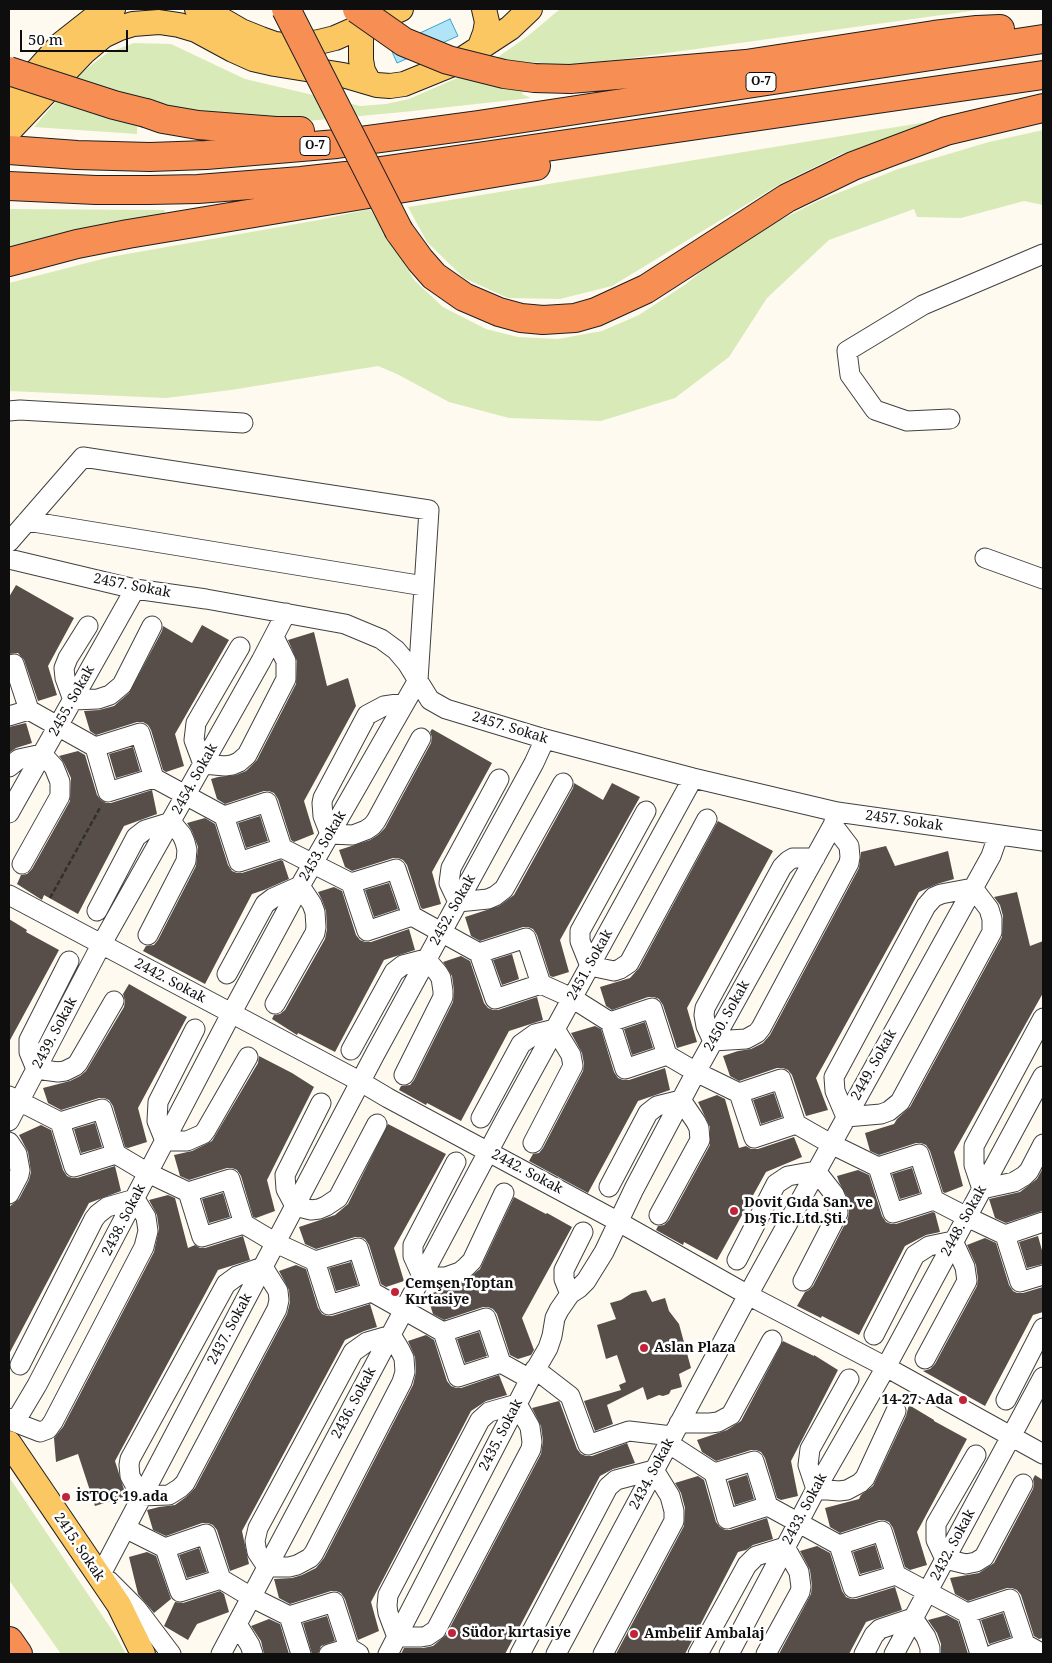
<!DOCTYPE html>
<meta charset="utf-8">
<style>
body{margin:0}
#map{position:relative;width:1052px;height:1663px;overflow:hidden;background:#fffaef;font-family:"Noto Serif",serif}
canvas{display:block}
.frame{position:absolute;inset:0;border:10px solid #0e0e0e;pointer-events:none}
.scale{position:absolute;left:20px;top:30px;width:108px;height:22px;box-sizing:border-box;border:2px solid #0e0e0e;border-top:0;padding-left:6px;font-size:15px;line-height:18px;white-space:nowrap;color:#0e0e0e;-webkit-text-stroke:4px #fff;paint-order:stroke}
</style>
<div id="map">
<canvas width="1052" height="1663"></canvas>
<div class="frame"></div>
<div class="scale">50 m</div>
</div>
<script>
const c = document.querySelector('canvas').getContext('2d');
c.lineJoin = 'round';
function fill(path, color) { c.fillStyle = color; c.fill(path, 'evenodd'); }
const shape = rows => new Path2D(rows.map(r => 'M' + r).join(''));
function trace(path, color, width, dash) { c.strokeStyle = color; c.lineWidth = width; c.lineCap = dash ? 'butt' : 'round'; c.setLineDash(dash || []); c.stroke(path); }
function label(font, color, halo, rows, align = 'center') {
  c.font = font + ' "Noto Serif",serif'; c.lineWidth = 5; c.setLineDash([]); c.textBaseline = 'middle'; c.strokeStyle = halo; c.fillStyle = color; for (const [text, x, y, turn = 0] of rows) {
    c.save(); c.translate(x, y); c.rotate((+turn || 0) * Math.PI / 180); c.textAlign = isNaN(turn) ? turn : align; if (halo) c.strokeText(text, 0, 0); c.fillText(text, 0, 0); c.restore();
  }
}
fill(shape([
 [560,9,985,9,566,67,536,62,522,94,531,98,403,112,296,122,221,117,138,101,137,134,34,127,80,74,107,53,134,43,171,44,245,79,360,106,386,104,409,99,485,66,528,36],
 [945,119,841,154,780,184,612,286,560,299,508,298,464,278,427,242,408,207],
 [1043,130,1043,205,1024,201,961,218,917,217,914,209,829,240,767,298,729,357,675,398,601,421,509,418,449,402,397,374,378,366,231,390,166,398,9,391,9,283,110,257,319,220,370,209,415,281,443,307,486,329,518,337,558,339,602,331,639,315,686,284,741,240,818,201,898,169,989,142],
 [9,209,164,210,166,216,9,251],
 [9,1477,116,1636,126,1654,61,1654,9,1580]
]), '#d7eab8');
const water = shape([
 [450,19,458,36,397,63,390,47,450,19]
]);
fill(water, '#b2e4f7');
trace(water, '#38a2d0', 1);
fill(shape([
 [16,585,74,618,48,666,57,695,38,701,24,660,18,653,9,654,9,597],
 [202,625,229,640,175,734,184,766,166,772,163,770,151,730,148,725,143,722,137,722,96,735,90,731,84,711,99,710,114,706,129,693,162,631,163,626,192,643],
 [314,632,327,686,348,678,356,706,304,801,314,834,294,842,291,840,278,799,274,793,269,791,264,791,225,804,217,799,211,779,218,777,236,775,246,771,257,760,296,684,297,661,288,640],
 [26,723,32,743,16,748,9,753,9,727],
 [432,729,492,763,432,872,441,904,423,909,421,908,407,865,403,860,398,858,393,858,352,871,345,867,339,850,370,840,378,835,385,828,431,743,432,737,430,732],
 [133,747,140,771,116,778,109,754],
 [78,751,85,755,97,795,101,800,106,803,111,803,152,790,157,814,124,826,78,914,44,895,42,900,17,884,21,875,27,874,32,869,70,801,71,778,64,763,59,756],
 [574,783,603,800,612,783,640,797,560,940,569,972,553,977,550,976,537,935,533,929,528,927,523,927,480,941,471,936,465,917,499,906,514,895,573,788],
 [260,816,268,841,246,848,238,823],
 [205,818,215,824,228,865,232,871,237,873,242,873,281,860,283,861,289,879,264,890,252,894,205,984,143,951,146,946,154,945,158,940,196,866,198,847,192,831,187,823],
 [718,821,773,851,687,1008,697,1042,677,1048,663,1005,659,999,654,997,648,997,612,1010,606,1006,600,987,630,978,639,968],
 [886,846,895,866,948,851,954,879,937,884,919,892,816,1078,828,1110,806,1116,792,1075,788,1070,783,1068,777,1068,739,1081,730,1076,723,1056,738,1051,751,1049,763,1043,770,1035,859,868,861,852],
 [389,883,398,909,374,917,365,890],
 [334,887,342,891,356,935,360,940,365,942,371,942,409,929,415,950,384,960,335,1052,298,1033,297,1035,272,1019,274,1015,280,1014,285,1010,325,939,327,929,326,911,322,900,318,892],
 [1017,892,1030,946,1043,941,1043,993,954,1152,963,1186,945,1193,943,1192,930,1151,926,1145,921,1143,916,1143,879,1155,870,1151,865,1133,894,1124,897,1119,910,1107,1002,937,1003,916,1000,905,994,897],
 [9,919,27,930,26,932,59,950,9,1042],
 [512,954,519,979,502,985,493,960],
 [461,956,470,961,484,1003,488,1008,493,1010,498,1010,537,997,543,1020,509,1031,461,1121,427,1103,426,1105,399,1090,401,1086,410,1085,414,1080,453,1002,454,991,452,976,443,962],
 [129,984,187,1017,138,1108,147,1142,128,1148,125,1147,113,1106,109,1100,104,1098,99,1098,61,1110,48,1103,43,1088,70,1081,80,1076,86,1071,124,1007,125,1001,123,994],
 [645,1022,653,1048,632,1055,624,1029],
 [595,1026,601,1029,614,1072,618,1078,623,1080,629,1080,665,1068,670,1090,638,1101,588,1193,529,1161,533,1154,539,1153,543,1148,583,1071,584,1064,582,1053,571,1033],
 [259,1056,292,1073,314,1087,267,1180,275,1211,256,1218,253,1217,241,1176,237,1170,232,1168,227,1168,189,1180,180,1176,174,1155,192,1151,212,1141,258,1063],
 [774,1093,782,1117,761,1124,753,1100],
 [717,1095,725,1099,739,1148,746,1146,751,1149,758,1149,794,1137,802,1157,766,1172,717,1260,684,1242,683,1245,656,1230,658,1226,664,1225,669,1220,710,1145,710,1127,698,1102],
 [95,1123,102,1147,81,1153,74,1129],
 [388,1124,446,1154,394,1248,404,1281,386,1287,381,1284,369,1245,365,1239,360,1237,355,1237,316,1249,305,1244,299,1227,335,1215,348,1204],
 [41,1125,51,1130,63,1170,67,1176,72,1178,77,1178,115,1166,121,1191,89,1203,9,1354,9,1207,19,1199,29,1180,31,1172,28,1152,19,1135],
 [912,1168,920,1193,900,1199,892,1174],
 [1043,1168,1043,1208,1042,1211,1006,1223,995,1218,989,1199,1020,1192,1037,1179],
 [858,1170,869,1175,882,1216,886,1222,891,1224,896,1224,933,1212,935,1213,940,1232,926,1235,905,1246,859,1335,822,1316,821,1318,797,1306,805,1292,809,1290,813,1286,848,1218,849,1212,847,1197,839,1182,837,1176],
 [223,1193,230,1217,209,1223,202,1199],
 [168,1195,175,1198,188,1248,195,1245,200,1248,205,1248,243,1236,250,1260,218,1270,115,1461,126,1496,95,1506,78,1454,56,1462,54,1438,63,1427,154,1252,159,1229,157,1215,149,1200],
 [514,1197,546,1214,547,1213,572,1227,522,1318,534,1350,531,1355,518,1359,510,1355,497,1314,493,1309,488,1307,483,1307,444,1320,433,1314,427,1295,464,1282,480,1269],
 [1038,1236,1043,1254,1043,1264,1027,1268,1019,1242],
 [985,1238,996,1243,1009,1285,1013,1291,1017,1293,1023,1293,1043,1287,1043,1312,1033,1315,985,1406,923,1371,930,1369,935,1364,977,1286,978,1279,976,1265,967,1245],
 [351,1262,358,1285,336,1291,329,1268],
 [296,1265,306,1269,318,1308,322,1314,327,1316,332,1316,370,1304,377,1327,364,1331,345,1340,242,1531,249,1564,230,1571,217,1530,213,1525,208,1523,202,1523,166,1536,153,1530,147,1510,159,1507,175,1505,186,1497,195,1488,287,1314,290,1302,289,1290,279,1271],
 [646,1290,652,1302,665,1298,669,1311,679,1324,691,1368,679,1374,682,1387,671,1390,669,1394,663,1396,659,1395,647,1400,643,1387,607,1405,613,1424,595,1431,584,1401,621,1390,619,1385,626,1382,617,1355,606,1359,597,1325,616,1319,610,1303,621,1300,632,1293],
 [479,1332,487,1356,465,1363,457,1339],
 [426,1335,434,1340,447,1381,451,1386,456,1388,461,1388,499,1375,507,1395,486,1401,471,1411,371,1602,379,1631,358,1640,345,1599,341,1593,336,1591,331,1591,290,1604,279,1598,274,1579,292,1578,302,1575,316,1568,324,1558,413,1385,416,1372,415,1357,408,1341],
 [783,1341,814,1356,814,1355,838,1370,791,1461,798,1496,781,1500,777,1498,765,1458,761,1452,756,1450,751,1450,716,1461,702,1452,697,1440,727,1430,741,1421],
 [559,1401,560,1403,577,1449,581,1454,586,1456,592,1456,627,1443,635,1463,613,1469,600,1476,505,1654,401,1654,404,1648,423,1648,433,1646,446,1635,541,1454,543,1441,541,1426,532,1408],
 [909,1405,934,1420,934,1421,967,1439,917,1532,927,1565,910,1570,905,1567,893,1528,889,1522,884,1520,879,1520,840,1533,830,1527,825,1508,859,1499,861,1495,873,1486,906,1416],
 [747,1475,754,1499,735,1505,728,1481],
 [1035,1475,1043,1480,1043,1638,1039,1639,1034,1636,1021,1595,1017,1590,1012,1588,1007,1588,968,1601,955,1594,950,1578,979,1573,994,1563,1033,1489,1034,1484,1033,1479],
 [698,1476,704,1480,716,1522,720,1527,725,1530,730,1530,767,1518,773,1539,753,1545,746,1550,738,1552,685,1654,616,1654,684,1526,685,1508,681,1493,675,1483],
 [875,1545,882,1568,860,1574,853,1552],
 [817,1546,830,1553,842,1591,846,1597,851,1599,856,1599,895,1587,902,1610,866,1622,849,1654,779,1654,811,1594,812,1586,810,1570,800,1551],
 [199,1548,207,1572,187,1578,179,1555],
 [147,1552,156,1556,171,1599,154,1613,138,1594,129,1557],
 [220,1591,224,1594,229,1612,197,1624,188,1640,164,1626,175,1602,183,1603],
 [1003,1613,1011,1637,989,1644,981,1620],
 [947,1615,958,1621,968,1654,941,1654,941,1644,937,1633,928,1620],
 [327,1616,335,1641,321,1646,318,1654,312,1654,303,1623],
 [269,1619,280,1624,289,1654,264,1654,261,1641,251,1626]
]), '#574e4a');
const minor = shape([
 [9,411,20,410,243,423],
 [950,419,907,421,875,410,850,375,847,351,923,305,1043,254],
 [27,521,424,586],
 [9,542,83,457,429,510,418,680,300,886,231,1014,37,1385,18,1417,9,1419],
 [985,558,1043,579],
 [9,559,135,589,206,599,345,624,381,639,396,650,407,663,430,700,446,709,545,739,693,778,837,812,1043,841],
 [88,626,68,658,64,668,65,678,73,700,98,699,110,695,122,685,152,626],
 [240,647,196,723,194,740,203,764,225,766,232,765,239,762,247,755,286,679,286,661,274,637],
 [9,665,14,664,29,710,95,747,108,792,154,778],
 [404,703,384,706,367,715,323,798,322,803,323,816,330,834,353,835,366,830,372,826,376,821,421,738],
 [9,716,29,710],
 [95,747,140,733,154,778,224,816,239,862,282,848],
 [9,767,19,759,42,754,54,767,60,782,60,796,22,864],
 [499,779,451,868,449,883,458,902,488,899,495,896,504,889,563,783],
 [646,811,580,931,580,941,590,966,614,971,620,969,629,963,707,819],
 [9,813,135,589],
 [224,816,267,802,282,848,351,883,396,869,412,916,479,953,495,999,541,984,572,998,610,1022,625,1069,667,1055],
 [815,858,793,858,788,861,782,867,705,1008,704,1015,706,1026,713,1041,746,1039,757,1033,761,1028,849,863,850,857,849,846,833,825],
 [351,883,367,931,412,916],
 [973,888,989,909,992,919,992,932,900,1102,889,1111,881,1114,846,1117,835,1091,834,1077,926,906,934,897,941,894,973,888],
 [9,895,361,1082,388,1098,617,1221,748,1295,886,1367,1043,1454],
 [97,911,136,837,145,830,171,822,182,835,185,842,187,850,186,861,148,935],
 [479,953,526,938,541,984],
 [69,961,29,1040,29,1052,36,1069,58,1072,65,1071,75,1066,78,1063,114,1001],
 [227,974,265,904,273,898,300,886,312,904,315,912,316,927,315,933,275,1004],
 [1043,1018,974,1146,974,1165,982,1189,1014,1182,1024,1176,1029,1171,1043,1144],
 [610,1022,652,1008,667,1055,696,1072,739,1093,781,1079,796,1124,831,1144,878,1167,919,1154,934,1200,967,1217,1005,1235,1043,1222],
 [195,1029,158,1102,157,1121,165,1141,187,1141,203,1134,206,1130,248,1057],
 [351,1050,394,972,403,965,426,959,438,973,441,978,443,991,443,997,404,1075],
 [739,1093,754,1138,796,1124],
 [9,1096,60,1122,74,1167,116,1154],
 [321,1103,285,1175,286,1189,295,1206,311,1210,319,1209,326,1206,338,1198,377,1124],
 [481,1118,521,1044,535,1034,555,1029,571,1055,573,1066,533,1143],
 [9,1121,101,945,261,661,286,613],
 [60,1122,102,1109,116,1154,148,1173,188,1192,230,1179,244,1224,276,1243,315,1261,358,1248,372,1292,443,1332,458,1377,501,1363],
 [9,1142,17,1154,20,1170,19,1175,9,1194],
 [456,1162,413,1245,413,1256,422,1276,446,1277,460,1272,466,1267,472,1261,504,1193],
 [878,1167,893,1213,934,1200],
 [609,1187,648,1113,657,1106,681,1100,696,1122,699,1128,700,1140,659,1215],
 [188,1192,202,1237,244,1224],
 [1005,1235,1020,1282,1043,1275],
 [737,1260,776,1184,788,1176,816,1171,834,1194,837,1201,838,1213,803,1281],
 [315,1261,329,1305,372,1292],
 [263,1267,278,1291,279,1300,277,1309,185,1483,180,1488,169,1495,141,1496,130,1476,129,1465,130,1459,226,1284,237,1276,263,1267],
 [570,1294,564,1279,564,1270,583,1232],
 [443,1332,486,1318,501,1363,530,1379],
 [391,1335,400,1350,404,1358,405,1372,402,1382,314,1553,310,1558,297,1565,289,1567,267,1567,257,1552,256,1547,255,1541,258,1528,353,1352,367,1342,391,1335],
 [874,1335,915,1255,929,1246,953,1241,965,1267,967,1281,925,1359],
 [535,1369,570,1396,588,1445,629,1431,672,1436],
 [849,1379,810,1449,808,1465,816,1489,839,1491,847,1490,860,1483,865,1478,896,1411],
 [1006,1400,1043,1328],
 [517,1404,530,1427,532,1442,531,1449,436,1630,427,1636,421,1637,397,1637,388,1613,387,1606,388,1595,480,1420,489,1412,517,1404],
 [9,1420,40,1432,48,1429,53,1422,144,1247,148,1231,146,1217,135,1199,107,1207,98,1214,94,1219,20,1365],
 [679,1423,710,1423,718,1422,731,1415,772,1340],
 [668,1443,714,1473,727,1519,768,1506],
 [976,1455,936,1524,936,1540,945,1559,966,1564,976,1562,984,1557,1023,1484],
 [714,1473,754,1461,768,1506,839,1545,853,1588,896,1575],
 [125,1528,165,1548,206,1534,221,1579,251,1597,289,1616,334,1602,349,1648,359,1654],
 [839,1545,882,1531,896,1575,967,1613,1010,1599,1025,1644,1043,1654],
 [165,1548,180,1592,221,1579],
 [967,1613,980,1654],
 [289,1616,301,1654],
 [237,1624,250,1645,253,1654],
 [171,1654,137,1609,109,1581,100,1576,375,1054,534,763,545,739],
 [221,1654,504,1122,693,778],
 [329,1654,349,1648],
 [388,1654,530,1379,548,1348,552,1336,555,1318,559,1310,570,1294,579,1288,586,1281,604,1252,634,1189,696,1072,833,825,837,812],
 [520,1654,608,1487,616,1480,654,1470,670,1496,674,1511,674,1521,603,1654],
 [556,1654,748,1295,991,856,998,836],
 [698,1654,747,1565,756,1556,785,1547,799,1572,801,1587,800,1592,766,1654],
 [729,1654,816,1489,886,1367,1043,1076],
 [864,1654,874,1635,880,1629,913,1618,926,1637,930,1648,930,1654],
 [894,1654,1043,1377],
 [994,1654,1025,1644]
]);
const major = shape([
 [197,9,222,20,241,31,261,39,275,44,291,46,319,42,335,38,401,9],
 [364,27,361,36,361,60,363,71,369,82],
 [479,49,485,33,487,22,484,9],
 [9,102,60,45,93,19,113,9],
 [9,131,84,52,103,36,120,28,133,24,159,22,179,25,196,30,233,50,253,59,275,64,343,75,377,85,390,86,404,84,458,62,510,28,530,9],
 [9,1443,119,1605,143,1654]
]);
const highway = shape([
 [570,79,746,64,934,35,977,30,1000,29],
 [146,113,163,119,198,125,276,131,300,131],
 [9,150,77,155,150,157,206,155,337,144,478,125,1043,39],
 [9,186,96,190,149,190,198,189,301,181,346,176,1043,75],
 [399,231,420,260,434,276,464,297,499,312,521,318,543,320,575,318,596,312,646,289,787,198,853,166,946,131,1043,108],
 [9,262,77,244,128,234,536,166],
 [9,1641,18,1654]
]);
trace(minor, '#414141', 21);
trace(major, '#1f1f1f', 26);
trace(highway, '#1f1f1f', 30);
trace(shape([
 [50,898,101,806]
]), '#303030', 2.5, [5, 2.5]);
trace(minor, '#fff', 19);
trace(major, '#fbc763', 24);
trace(highway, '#f78f55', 28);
const highwayBridge = shape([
 [286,9,399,231],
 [357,9,404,42,448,60,504,74,534,78,570,79],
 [9,71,114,105,146,113]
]);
trace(highwayBridge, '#1f1f1f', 30, []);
trace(highwayBridge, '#f78f55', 28);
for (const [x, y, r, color] of [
 [734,1211,5,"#c12339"],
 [395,1292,5,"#c12339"],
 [644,1348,5,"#c12339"],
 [963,1400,5,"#c12339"],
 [66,1497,5,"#c12339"],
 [452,1633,5,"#c12339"],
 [634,1634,5,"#c12339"]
]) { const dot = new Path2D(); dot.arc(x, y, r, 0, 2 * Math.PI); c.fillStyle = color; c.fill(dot); trace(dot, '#fff', 2); }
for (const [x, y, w] of [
 [761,82,30],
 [315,146,30]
]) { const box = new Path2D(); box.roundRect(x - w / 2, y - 9.5, w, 19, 4); c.fillStyle = '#fff'; c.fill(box); trace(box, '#0e0e0e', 1); }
label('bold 12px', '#0e0e0e', null, [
 ["O-7",761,82],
 ["O-7",315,146]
]);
label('14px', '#0e0e0e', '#fff', [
 ["2457. Sokak",132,586,11],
 ["2455. Sokak",72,701,-61],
 ["2457. Sokak",510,728,17],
 ["2454. Sokak",195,779,-61],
 ["2457. Sokak",904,821,8],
 ["2453. Sokak",323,846,-60],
 ["2452. Sokak",453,910,-61],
 ["2451. Sokak",590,965,-61],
 ["2442. Sokak",170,981,28],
 ["2450. Sokak",727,1016,-61],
 ["2439. Sokak",55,1033,-62],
 ["2449. Sokak",874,1065,-61],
 ["2442. Sokak",527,1172,28],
 ["2438. Sokak",124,1220,-63],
 ["2448. Sokak",964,1221,-61],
 ["2437. Sokak",230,1329,-62],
 ["2436. Sokak",354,1403,-62],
 ["2435. Sokak",501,1435,-63],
 ["2434. Sokak",652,1474,-62],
 ["2433. Sokak",805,1509,-62],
 ["2432. Sokak",953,1545,-62],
 ["2415. Sokak",79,1547,56]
]);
label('bold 14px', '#0e0e0e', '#fff', [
 ["Dovit Gıda San. ve",744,1203],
 ["Dış Tic.Ltd.Şti.",744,1219],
 ["Cemşen Toptan",405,1284],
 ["Kırtasiye",405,1300],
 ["Aslan Plaza",654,1348],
 ["14-27. Ada",953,1400,"right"],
 ["İSTOÇ 19.ada",76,1497],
 ["Südor kırtasiye",462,1633],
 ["Ambelif Ambalaj",644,1634]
], 'left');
</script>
